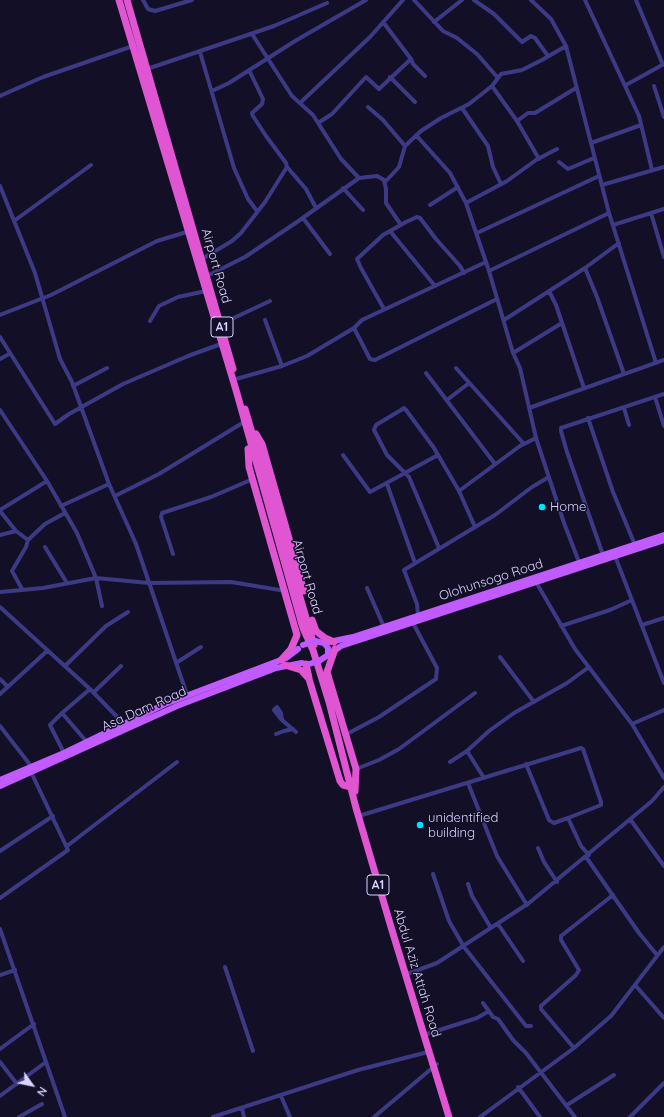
<!DOCTYPE html>
<style>
body{margin:0}
#map{position:relative;width:664px;height:1117px;overflow:hidden;background:#130f26;font-family:Quicksand,sans-serif}
canvas{display:block}
.north{position:absolute;left:12px;top:1065px;width:40px;height:40px;-webkit-text-stroke:3px #130f26;paint-order:stroke;rotate:123deg;font-size:11px;font-weight:700;line-height:16px;text-align:center;color:#d9d4ff}
.north::after{content:'';display:block;margin:auto;width:14px;height:18px;background:#d9d4ff;clip-path:polygon(50% 0,100% 100%,50% 72%,0 100%)}
</style>
<div id="map">
<canvas width="664" height="1117"></canvas>
<div class="north">N</div>
</div>
<script>
const c = document.querySelector('canvas').getContext('2d');
c.lineJoin = 'round';
const shape = rows => new Path2D(rows.map(r => 'M' + r).join(''));
function trace(path, color, width, dash) { c.strokeStyle = color; c.lineWidth = width; c.lineCap = dash ? 'butt' : 'round'; c.setLineDash(dash || []); c.stroke(path); }
function label(font, color, halo, rows, align = 'center') {
  c.font = font + ' Quicksand,sans-serif'; c.lineWidth = 3; c.setLineDash([]); c.textBaseline = 'middle'; c.strokeStyle = halo; c.fillStyle = color; for (const [text, x, y, turn = 0] of rows) {
    c.save(); c.translate(x, y); c.rotate((+turn || 0) * Math.PI / 180); c.textAlign = isNaN(turn) ? turn : align; if (halo) c.strokeText(text, 0, 0); c.fillText(text, 0, 0); c.restore();
  }
}
trace(shape([
 [143,0,148,9,155,11,192,0],
 [414,0,443,31,457,38,477,54,498,78],
 [474,0,494,14,522,42,531,36,535,38,548,56],
 [531,0,551,19,566,46,609,213,656,363],
 [585,0,639,116,652,170],
 [636,0,663,65],
 [383,22,411,59,413,64,425,76],
 [434,22,462,0],
 [252,34,292,96,313,115,341,159,359,178],
 [200,52,234,168,248,199,257,211],
 [147,69,274,26,327,3],
 [249,70,263,99,262,104,252,113,253,116,266,136,286,163,287,167,306,189,316,208],
 [390,77,415,102],
 [626,85,664,64],
 [492,86,517,121,539,159],
 [654,86,664,117],
 [212,91,229,83,295,41,366,0],
 [0,96,43,77,133,46],
 [300,103,370,37,403,0],
 [368,107,383,120,405,146],
 [462,108,488,146,493,167,501,184],
 [517,121,528,113,535,113,576,88],
 [318,123,332,114,366,77,379,89,411,59],
 [416,135,450,173,466,203,489,271,513,353,520,368,536,438,564,523,579,562],
 [591,143,641,125],
 [559,162,568,169,594,158],
 [385,182,399,167,405,146,421,131,441,118,469,104,492,86,501,74,522,70,542,60,566,46],
 [602,185,664,167],
 [0,186,35,273,60,359,72,382,109,484,136,544,187,695],
 [343,188,363,210],
 [466,203,507,181,536,160,557,149],
 [430,205,458,187],
 [651,213,664,257],
 [303,218,330,254],
 [14,221,91,165],
 [613,225,664,209],
 [390,231,435,286],
 [477,233,599,176],
 [202,259,232,241,241,233,265,202,287,167],
 [585,268,597,297,624,374],
 [489,271,609,213],
 [207,276,245,257,297,222,359,178,377,176,384,180,386,189,386,203,401,225],
 [549,291,556,305,584,388],
 [384,309,361,268,357,259,383,235,406,222,417,217,420,218,436,239,460,266,464,273],
 [0,315,51,295,157,241,190,231],
 [265,320,282,366],
 [504,320,585,268,619,243],
 [150,321,159,306,178,297,206,291],
 [221,324,270,301],
 [354,328,370,359,375,360,497,299],
 [0,337,55,424,69,414,123,384,188,356,221,344],
 [513,353,562,323],
 [0,359,9,354],
 [456,368,524,444],
 [426,373,495,464],
 [236,379,282,366,307,356,354,328,362,320,486,262],
 [73,386,107,368],
 [655,397,664,426],
 [447,400,469,383],
 [529,408,664,360],
 [624,408,629,425],
 [0,410,47,481,77,533,96,578,102,606],
 [588,418,613,492,635,545],
 [343,455,370,492,438,455],
 [387,484,415,563],
 [459,491,520,446,536,438],
 [115,496,159,474,244,422],
 [61,506,109,484],
 [0,510,47,481],
 [0,511,16,531,28,540,45,524,65,513],
 [0,535,16,531],
 [45,547,67,583],
 [439,548,409,477,387,455,374,430,376,425,401,410,404,408,406,410,434,448,459,491,475,527],
 [173,554,161,517,162,513,211,497,253,479],
 [603,555,567,452,561,431,561,428,664,394],
 [615,556,664,683],
 [536,582,575,649,632,724,664,778],
 [367,588,384,627],
 [22,589,12,571,26,547,28,540],
 [0,592,43,588,96,578,149,583,231,582,286,591],
 [0,607,90,689,124,724],
 [418,615,417,604,404,570,495,515,532,487,549,477],
 [642,625,664,618],
 [561,626,610,610,632,600],
 [500,657,534,702],
 [176,663,201,647],
 [65,666,106,626,128,612],
 [0,679,7,686],
 [94,692,121,666],
 [0,694,47,651],
 [62,713,86,741],
 [282,720,281,713,277,707,274,710,281,719,282,720,296,732],
 [632,724,664,710],
 [0,726,31,766],
 [276,734,284,731,293,729],
 [345,735,379,717,436,679,437,668,413,623],
 [467,751,484,778],
 [64,753,50,725,62,713,90,689],
 [450,762,467,751,489,731,514,713,567,683,589,667],
 [526,764,549,820,554,823,568,818],
 [356,769,379,760,399,749,475,693],
 [468,783,497,856,527,905],
 [362,815,581,748,583,749,601,802,601,805,568,818,581,846,589,855],
 [630,819,664,866],
 [67,846,177,762],
 [538,848,544,862,557,882],
 [0,851,53,816],
 [586,857,639,933,657,955],
 [433,874,449,921,464,947,526,1026,531,1026],
 [468,884,472,896,491,928],
 [0,898,68,850,31,772],
 [498,924,523,961],
 [0,929,65,1117],
 [225,967,253,1051],
 [407,974,437,963,529,903,652,801,664,787],
 [0,975,15,970],
 [635,985,664,1018],
 [483,1003,493,1017,498,1019,513,1040,526,1053,575,1117],
 [427,1034,477,1018,489,1011],
 [574,1048,541,1009,541,1006,576,975,579,970,561,940,561,936,613,895],
 [0,1049,34,1024],
 [0,1062,17,1084],
 [518,1087,540,1117],
 [0,1096,46,1062],
 [281,1096,290,1117],
 [567,1105,614,1075],
 [242,1108,244,1117],
 [19,1117,42,1104],
 [213,1117,358,1070,428,1052],
 [374,1117,437,1064],
 [480,1117,574,1048,611,1016,664,947],
 [630,1117,664,1083]
]), '#3d3a85', 4);
trace(shape([
 [315,641,324,643,328,648,328,655,319,661],
 [324,643,353,637,664,535],
 [328,655,341,646,664,540],
 [0,780,64,753,165,704,286,658,298,649],
 [0,786,177,706,276,668,302,663]
]), '#c25bff', 6);
trace(shape([
 [119,0,236,390,303,628,313,650,329,702,356,808,391,927,449,1117],
 [127,0,233,369],
 [245,409,314,645],
 [256,434,262,444,304,591],
 [248,449,249,467,297,635,291,649,281,660],
 [312,620,316,631,325,638,334,642],
 [335,649,327,672,356,769,355,791],
 [306,664,309,678],
 [285,665,301,670,309,679,340,781,343,785,351,787]
]), '#e055d1', 7);
trace(shape([
 [303,645,315,641],
 [309,664,319,661]
]), '#c25bff', 6);
for (const [x, y, r, color] of [
 [542,507,4,"#00e5ff"],
 [420,825,4,"#00e5ff"]
]) { const dot = new Path2D(); dot.arc(x, y, r, 0, 2 * Math.PI); c.fillStyle = color; c.fill(dot); trace(dot, '#130f26', 1.5); }
for (const [x, y, w] of [
 [222,327,22],
 [378,885,22]
]) { const box = new Path2D(); box.roundRect(x - w / 2, y - 10, w, 20, 3); c.fillStyle = '#130f26'; c.fill(box); trace(box, '#d9d4ff', 1); }
label('bold 12px', '#d9d4ff', null, [
 ["A1",222,327],
 ["A1",378,885]
]);
label('13px', '#d9d4ff', '#130f26', [
 ["Airport Road",216,266,74],
 ["Airport Road",307,577,74],
 ["Olohunsogo Road",491,580,-18],
 ["Asa Dam Road",144,709,-24],
 ["Abdul Aziz Attah Road",417,973,73]
]);
label('13px', '#d9d4ff', '#130f26', [
 ["Home",550,507],
 ["unidentified",428,818],
 ["building",428,833]
], 'left');
</script>
